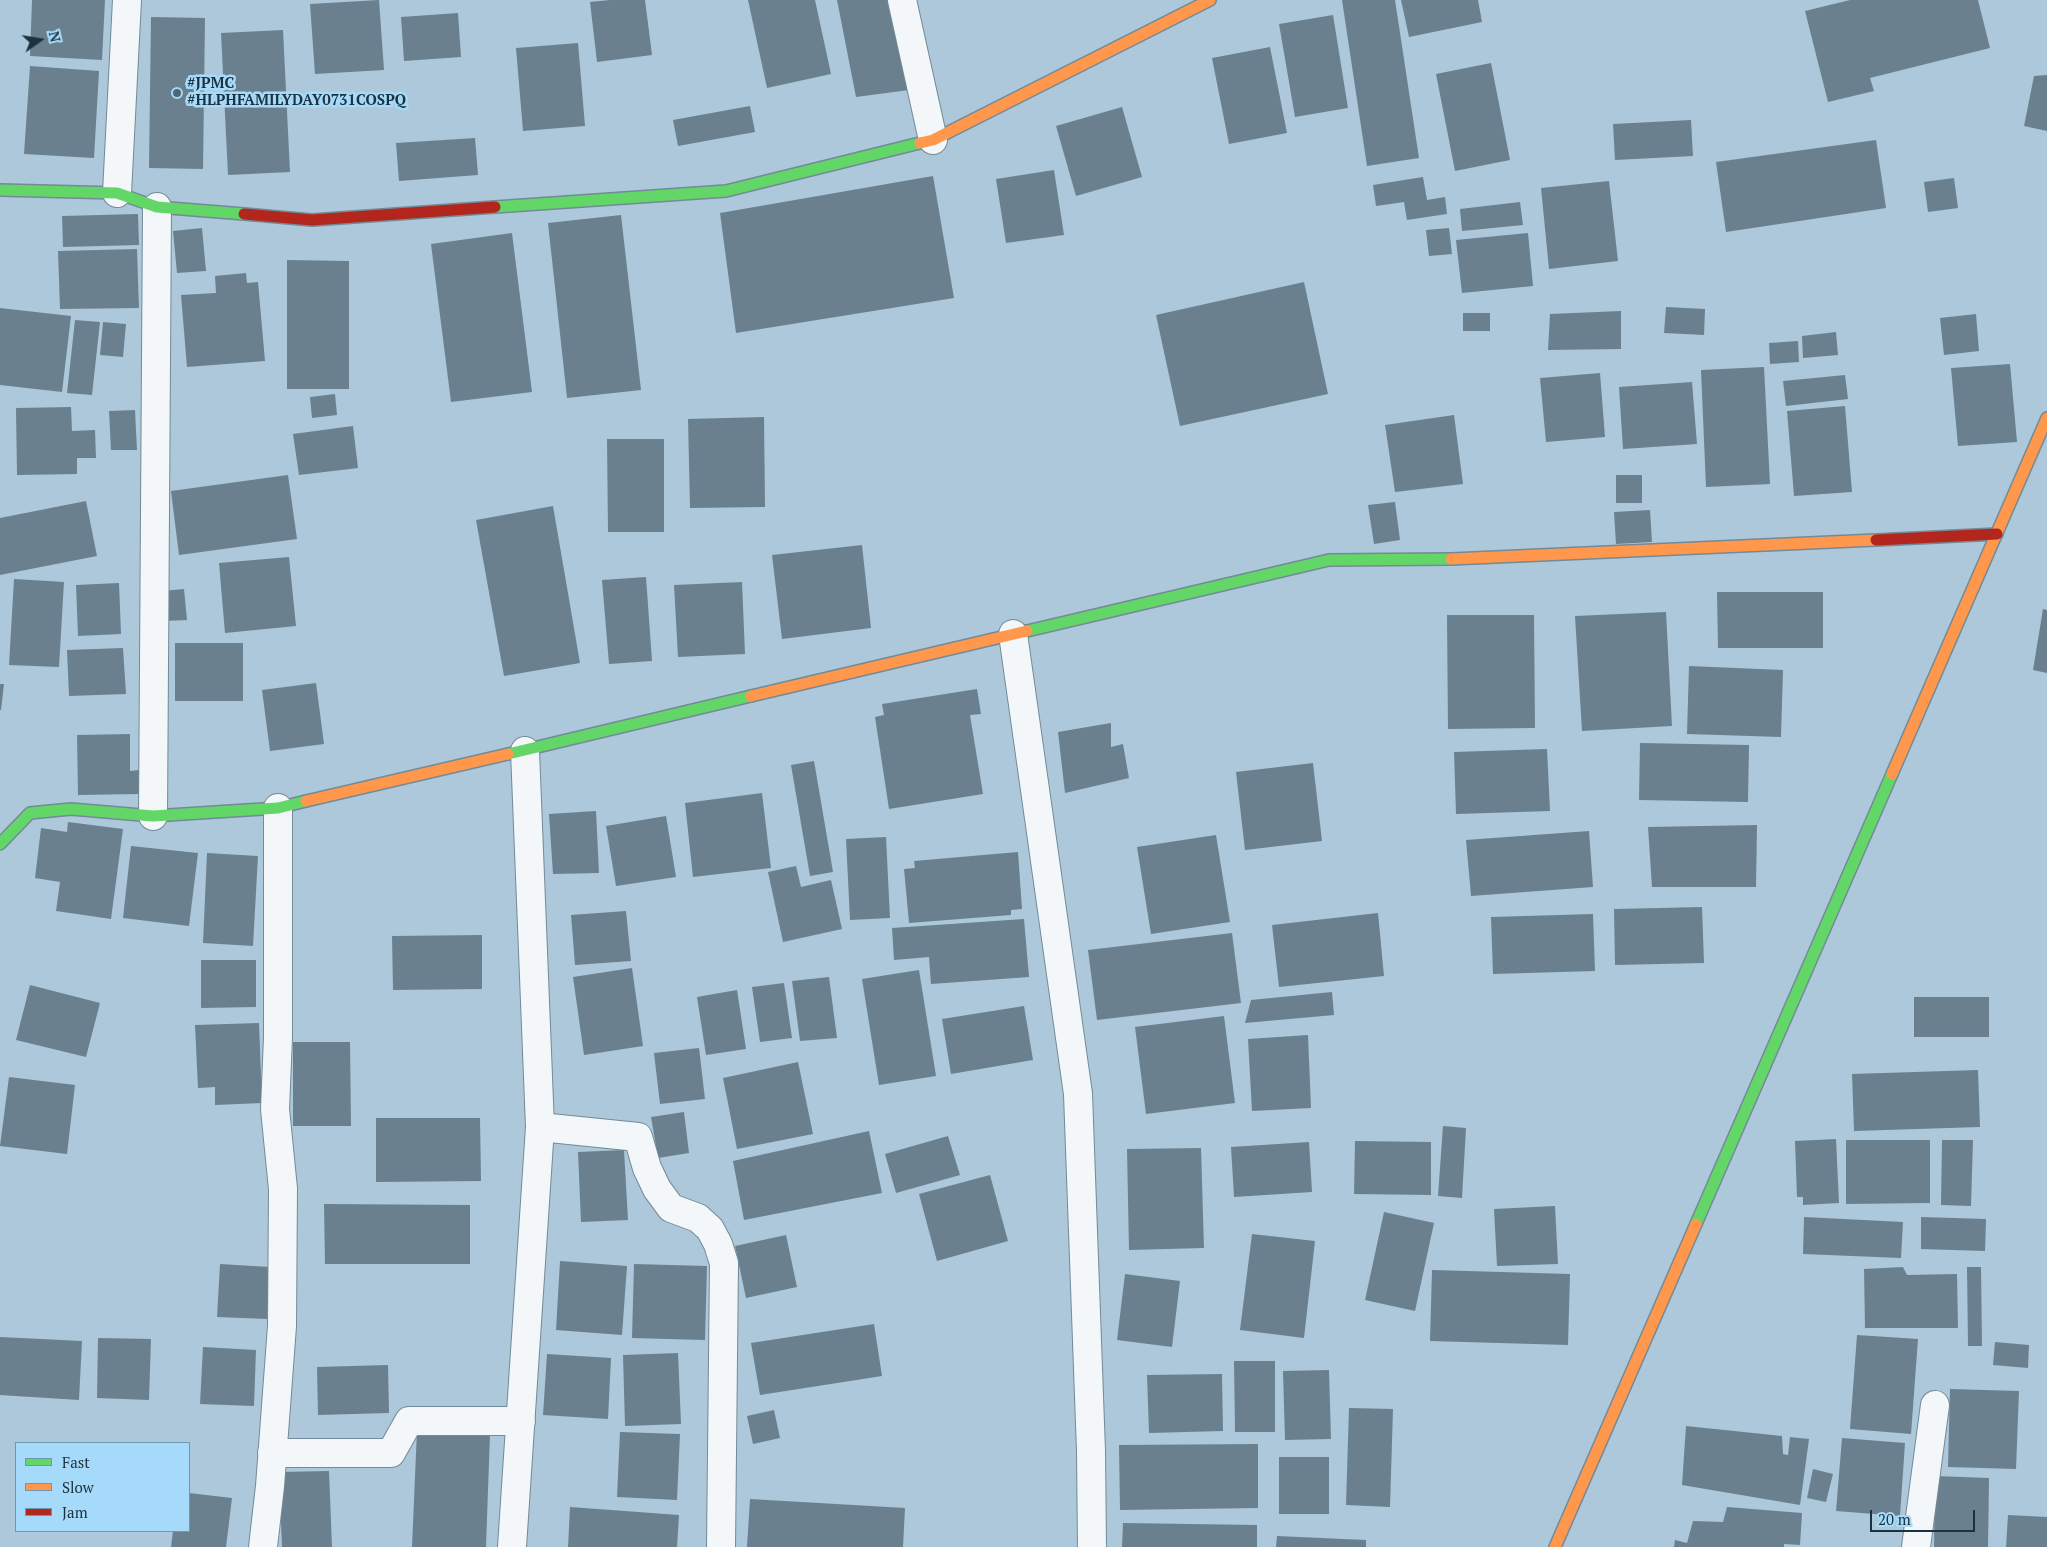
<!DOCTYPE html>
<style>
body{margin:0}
#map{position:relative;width:2047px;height:1547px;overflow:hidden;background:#acc8da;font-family:"PT Serif",serif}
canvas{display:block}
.legend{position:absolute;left:15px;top:1442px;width:175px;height:90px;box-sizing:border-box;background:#a5dafa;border:1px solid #6f97af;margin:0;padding:6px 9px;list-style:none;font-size:15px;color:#1d323e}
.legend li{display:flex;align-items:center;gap:10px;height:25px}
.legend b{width:25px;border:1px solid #6f97af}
.north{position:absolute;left:15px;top:15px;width:50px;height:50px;-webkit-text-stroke:4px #a5dafa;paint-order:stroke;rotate:77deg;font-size:14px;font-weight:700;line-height:20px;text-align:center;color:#1d323e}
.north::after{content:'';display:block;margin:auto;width:18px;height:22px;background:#1d323e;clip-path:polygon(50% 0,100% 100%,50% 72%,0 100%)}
.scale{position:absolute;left:1870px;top:1510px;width:105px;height:22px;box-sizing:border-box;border:2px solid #1d323e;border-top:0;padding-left:6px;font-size:15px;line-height:18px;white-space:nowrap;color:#1d323e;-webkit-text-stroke:4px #a5dafa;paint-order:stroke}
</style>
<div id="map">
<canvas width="2047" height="1547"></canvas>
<ul class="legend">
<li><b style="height:6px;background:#63d668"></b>Fast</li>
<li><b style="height:6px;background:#ff974d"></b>Slow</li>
<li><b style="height:6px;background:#b3261e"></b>Jam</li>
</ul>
<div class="north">N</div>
<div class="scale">20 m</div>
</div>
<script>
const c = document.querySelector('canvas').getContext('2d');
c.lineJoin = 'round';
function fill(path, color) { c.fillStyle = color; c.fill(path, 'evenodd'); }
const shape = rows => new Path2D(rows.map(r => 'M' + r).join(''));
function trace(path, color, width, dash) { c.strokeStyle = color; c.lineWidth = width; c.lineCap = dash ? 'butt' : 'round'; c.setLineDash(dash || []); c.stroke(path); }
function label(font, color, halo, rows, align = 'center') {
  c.font = font + ' "PT Serif",serif'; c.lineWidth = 5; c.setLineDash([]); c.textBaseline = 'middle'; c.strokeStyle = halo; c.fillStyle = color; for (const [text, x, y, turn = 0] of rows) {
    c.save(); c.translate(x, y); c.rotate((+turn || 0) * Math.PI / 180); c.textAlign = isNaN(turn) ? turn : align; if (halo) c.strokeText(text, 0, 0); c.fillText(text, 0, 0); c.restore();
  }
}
fill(shape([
 [32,0,105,0,102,60,30,56],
 [379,0,384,70,315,74,310,4],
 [610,0,645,0,652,55,597,62,590,2],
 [748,0,815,0,831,74,767,88],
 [837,0,889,0,909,90,856,97],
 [1342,0,1395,0,1419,158,1367,166],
 [1401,0,1478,0,1482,22,1409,37],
 [1850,0,1978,0,1990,48,1870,78,1874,91,1828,102,1805,11],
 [458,13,461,57,404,61,401,17],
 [1333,15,1348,108,1295,117,1279,24],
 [151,17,205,18,203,169,149,168],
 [283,30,290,172,228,175,221,33],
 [578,43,585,126,523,131,516,48],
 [1270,47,1287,133,1229,144,1212,58],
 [1491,63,1510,160,1455,171,1436,74],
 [30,66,99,71,94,158,24,154],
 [2047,75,2047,131,2024,126,2034,76],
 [750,106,755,132,678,146,673,120],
 [1122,107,1142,177,1076,196,1056,126],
 [1691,120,1693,156,1615,160,1613,124],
 [475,138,478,175,399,181,396,143],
 [1876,140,1886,208,1726,232,1716,162],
 [1054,170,1064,235,1006,243,996,179],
 [933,176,954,298,736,333,720,213],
 [1423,177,1427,200,1445,197,1447,214,1407,220,1404,202,1376,206,1373,185],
 [1954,178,1958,208,1928,212,1924,182],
 [1609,181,1618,261,1549,269,1541,188],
 [1520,202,1523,225,1462,231,1460,209],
 [138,214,139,245,63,247,62,216],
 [621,215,641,390,567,398,548,223],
 [202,228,206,271,177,273,173,231],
 [1449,228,1452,254,1429,256,1426,230],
 [512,233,532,392,451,402,431,244],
 [1528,233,1533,286,1462,293,1456,240],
 [137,249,139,308,60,309,58,251],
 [287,260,349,261,349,389,287,389],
 [246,273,247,283,258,282,265,361,187,367,181,295,216,293,215,276],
 [1304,282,1328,394,1180,426,1156,315],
 [1666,307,1705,309,1704,335,1664,333],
 [0,308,71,316,62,392,0,385],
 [1621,311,1621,349,1548,350,1550,314],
 [1463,313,1490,313,1490,331,1463,331],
 [1976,314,1979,351,1944,355,1940,318],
 [75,320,100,322,92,395,67,393],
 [103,322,126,324,123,357,100,355],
 [1836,332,1838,355,1803,358,1802,336],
 [1798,341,1799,362,1770,364,1769,343],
 [2010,364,2017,442,1958,446,1951,368],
 [1764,367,1770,484,1706,487,1701,370],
 [1600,373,1605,437,1546,442,1540,378],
 [1845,375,1848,399,1786,406,1783,381],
 [1692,382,1697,444,1623,449,1619,387],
 [335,394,337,415,312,418,310,397],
 [1845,406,1852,492,1794,496,1787,411],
 [71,407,72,431,95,430,96,458,77,458,77,474,17,475,16,408],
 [135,410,137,450,111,450,109,411],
 [1454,415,1463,484,1395,492,1385,425],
 [764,417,765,507,690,508,688,419],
 [353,426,358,468,299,475,293,434],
 [607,439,664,439,664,532,608,532],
 [288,475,297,539,179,555,171,491],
 [1616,475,1642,475,1642,503,1616,503],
 [86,501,97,556,0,575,0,518],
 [1395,502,1400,540,1374,544,1368,505],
 [553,506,580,663,504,676,476,520],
 [1650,510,1652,542,1616,544,1614,512],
 [862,545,871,628,782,639,772,555],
 [289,557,296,626,225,633,219,563],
 [646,577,652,661,609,664,602,580],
 [14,579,64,582,59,667,9,665],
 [742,582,745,654,678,657,674,585],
 [119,583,121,634,78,636,76,585],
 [184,589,187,620,164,621,162,591],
 [1717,592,1823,592,1823,648,1718,648],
 [2043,609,2047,610,2047,673,2033,670],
 [1666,612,1672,726,1582,731,1575,616],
 [1447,615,1534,615,1535,728,1448,729],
 [175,643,243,643,243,701,175,701],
 [123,648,126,694,69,696,67,650],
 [1689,666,1783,670,1781,737,1687,734],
 [316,683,324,744,270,751,262,690],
 [0,684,4,684,1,710,0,710],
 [977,689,981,714,970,715,983,794,889,809,875,717,884,715,882,704],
 [1111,723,1111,747,1123,744,1129,778,1065,793,1058,732],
 [130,734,130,771,139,770,139,794,78,795,77,735],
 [1640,743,1749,745,1748,802,1639,800],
 [1547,749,1550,811,1456,814,1454,752],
 [814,761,833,872,810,876,791,765],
 [1313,763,1322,841,1245,850,1236,772],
 [762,793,771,868,693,877,685,803],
 [596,811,599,873,553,874,549,814],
 [666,816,676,877,616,886,606,826],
 [68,822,123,829,111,919,56,911,60,882,35,878,41,828,67,832],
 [1757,825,1756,887,1652,887,1648,827],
 [1589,831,1593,887,1471,896,1466,840],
 [1216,835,1230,922,1151,934,1137,847],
 [886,837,890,918,850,920,846,839],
 [131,846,198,853,189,926,123,918],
 [1018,852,1022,909,1011,910,1011,915,909,923,904,869,915,868,914,861],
 [207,853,258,856,253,946,203,943],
 [796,866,801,887,831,880,842,929,783,942,768,872],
 [1702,907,1704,963,1615,965,1614,909],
 [626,911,631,961,575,965,571,915],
 [1378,913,1384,976,1279,987,1272,925],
 [1593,914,1595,971,1493,974,1491,917],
 [1024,919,1029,977,931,984,929,957,894,960,892,928],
 [1232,933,1241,1003,1097,1020,1088,950],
 [482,935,482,989,393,990,392,936],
 [201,960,256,960,256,1007,201,1008],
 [632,968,643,1046,584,1055,573,977],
 [919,970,936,1076,879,1085,862,979],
 [829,977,837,1038,800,1041,792,981],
 [784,983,792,1038,760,1042,752,987],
 [30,985,100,1003,86,1057,16,1040],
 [737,990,746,1049,706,1055,697,997],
 [1332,992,1334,1015,1245,1023,1251,1000],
 [1914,997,1989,997,1989,1037,1914,1037],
 [1024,1006,1033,1060,951,1074,942,1019],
 [1224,1016,1235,1103,1146,1114,1135,1027],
 [259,1023,262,1103,215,1105,215,1087,198,1088,195,1025],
 [1308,1035,1311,1108,1252,1111,1248,1039],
 [293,1042,350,1042,351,1126,293,1126],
 [699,1048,705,1099,660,1104,654,1053],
 [798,1062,813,1134,737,1149,723,1078],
 [1978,1070,1980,1127,1854,1131,1852,1074],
 [9,1077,75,1085,67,1154,0,1146],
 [684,1112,689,1153,658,1158,651,1117],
 [376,1118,480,1118,481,1181,376,1182],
 [1443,1126,1466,1128,1462,1198,1438,1196],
 [869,1131,882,1193,744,1220,733,1161],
 [948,1136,960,1175,896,1193,885,1154],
 [1836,1139,1839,1203,1803,1205,1803,1197,1797,1197,1795,1141],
 [1846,1140,1930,1140,1930,1203,1846,1204],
 [1942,1140,1973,1140,1971,1206,1941,1205],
 [1355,1141,1431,1142,1431,1195,1354,1194],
 [1309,1142,1312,1192,1234,1197,1231,1147],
 [1201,1148,1204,1248,1129,1250,1127,1149],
 [624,1150,628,1220,581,1222,578,1152],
 [990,1175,1008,1241,937,1261,919,1194],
 [324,1204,470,1205,470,1264,325,1264],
 [1555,1206,1558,1264,1497,1266,1494,1209],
 [1384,1212,1434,1223,1415,1311,1365,1300],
 [1804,1217,1903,1222,1901,1258,1803,1254],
 [1921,1217,1986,1219,1985,1251,1921,1249],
 [1252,1234,1315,1241,1304,1338,1240,1330],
 [786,1235,797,1287,746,1298,735,1246],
 [560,1261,627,1266,622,1335,556,1330],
 [220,1264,270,1267,267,1319,217,1317],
 [634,1264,707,1266,705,1340,632,1338],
 [1903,1267,1907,1275,1957,1274,1958,1328,1865,1328,1864,1269],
 [1967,1267,1981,1267,1982,1346,1968,1346],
 [1432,1270,1570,1274,1568,1345,1430,1341],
 [1125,1274,1180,1281,1172,1347,1117,1340],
 [874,1324,882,1376,760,1395,751,1343],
 [1857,1335,1918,1339,1911,1434,1850,1429],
 [0,1337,82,1341,79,1400,0,1395],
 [98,1338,151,1339,149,1400,97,1398],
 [1995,1342,2029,1345,2028,1368,1993,1365],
 [203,1347,256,1350,254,1406,200,1404],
 [678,1353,681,1424,625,1426,623,1355],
 [547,1354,611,1358,608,1419,543,1415],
 [1234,1361,1275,1361,1275,1432,1235,1432],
 [388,1365,389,1413,318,1415,317,1367],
 [1329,1370,1331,1439,1285,1440,1283,1371],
 [1222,1374,1223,1431,1149,1433,1147,1375],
 [1950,1389,2019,1391,2016,1469,1948,1467],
 [1349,1408,1393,1409,1390,1507,1346,1505],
 [774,1410,780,1438,753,1444,747,1416],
 [1686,1426,1782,1436,1783,1454,1788,1455,1790,1437,1809,1439,1800,1505,1682,1485],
 [417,1430,490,1434,486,1547,412,1547],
 [620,1432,680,1434,677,1500,617,1497],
 [1842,1438,1905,1443,1900,1516,1836,1511],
 [1258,1444,1258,1508,1120,1510,1119,1445],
 [1279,1457,1329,1457,1329,1514,1279,1514],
 [1813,1469,1833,1474,1826,1502,1807,1498],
 [329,1471,332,1547,282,1547,279,1472],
 [1935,1476,1989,1478,1988,1547,1934,1547],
 [189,1493,232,1498,226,1547,171,1547,173,1531,189,1531],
 [750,1499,905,1508,903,1547,747,1547],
 [570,1507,679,1515,677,1547,568,1547],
 [1727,1507,1802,1513,1800,1545,1784,1544,1784,1547,1674,1547,1675,1540,1687,1543,1693,1521,1723,1522],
 [2008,1515,2047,1517,2047,1547,2006,1547],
 [1123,1523,1257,1525,1257,1547,1122,1547],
 [1277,1536,1366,1540,1366,1547,1276,1547]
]), '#6a808e');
const street = shape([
 [902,0,933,140],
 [117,193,127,0],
 [1013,634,1078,1094,1091,1451,1092,1547],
 [153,816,157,207],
 [540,1127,638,1137,647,1168,657,1189,671,1208,698,1218,710,1229,718,1244,724,1263,721,1547],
 [272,1453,391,1453,409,1421,521,1421],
 [263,1547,270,1486,282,1326,283,1189,275,1109,278,1037,278,808],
 [512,1547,540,1127,525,751],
 [1916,1547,1935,1405]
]);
const fast = shape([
 [0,190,117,193,157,207,244,214],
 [495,207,726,191,920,143],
 [1027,631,1329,560,1451,559],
 [508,754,751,696],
 [0,844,30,813,71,809,153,816,278,808,306,801],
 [1696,1224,1892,774]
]);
const slow = shape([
 [920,143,933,140,1210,0],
 [1451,559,1876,540],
 [751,696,1027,631],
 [1892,774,2047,418],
 [306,801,508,754],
 [1555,1547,1696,1224]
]);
const jam = shape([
 [244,214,312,220,495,207],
 [1876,540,1997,534]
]);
trace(street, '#738a97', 30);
trace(fast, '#738a97', 14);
trace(slow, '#738a97', 14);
trace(jam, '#738a97', 14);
trace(street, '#f3f7f9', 28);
trace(fast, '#63d668', 11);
trace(slow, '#ff974d', 11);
trace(jam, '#b3261e', 11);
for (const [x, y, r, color] of [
 [177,93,5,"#4f6675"]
]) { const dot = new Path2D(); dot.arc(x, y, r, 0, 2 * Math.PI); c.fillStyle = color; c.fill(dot); trace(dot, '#a5dafa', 2); }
label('bold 15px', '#1d323e', '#a5dafa', [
 ["#JPMC",187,84],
 ["#HLPHFAMILYDAY0731COSPQ",187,101]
], 'left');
</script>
